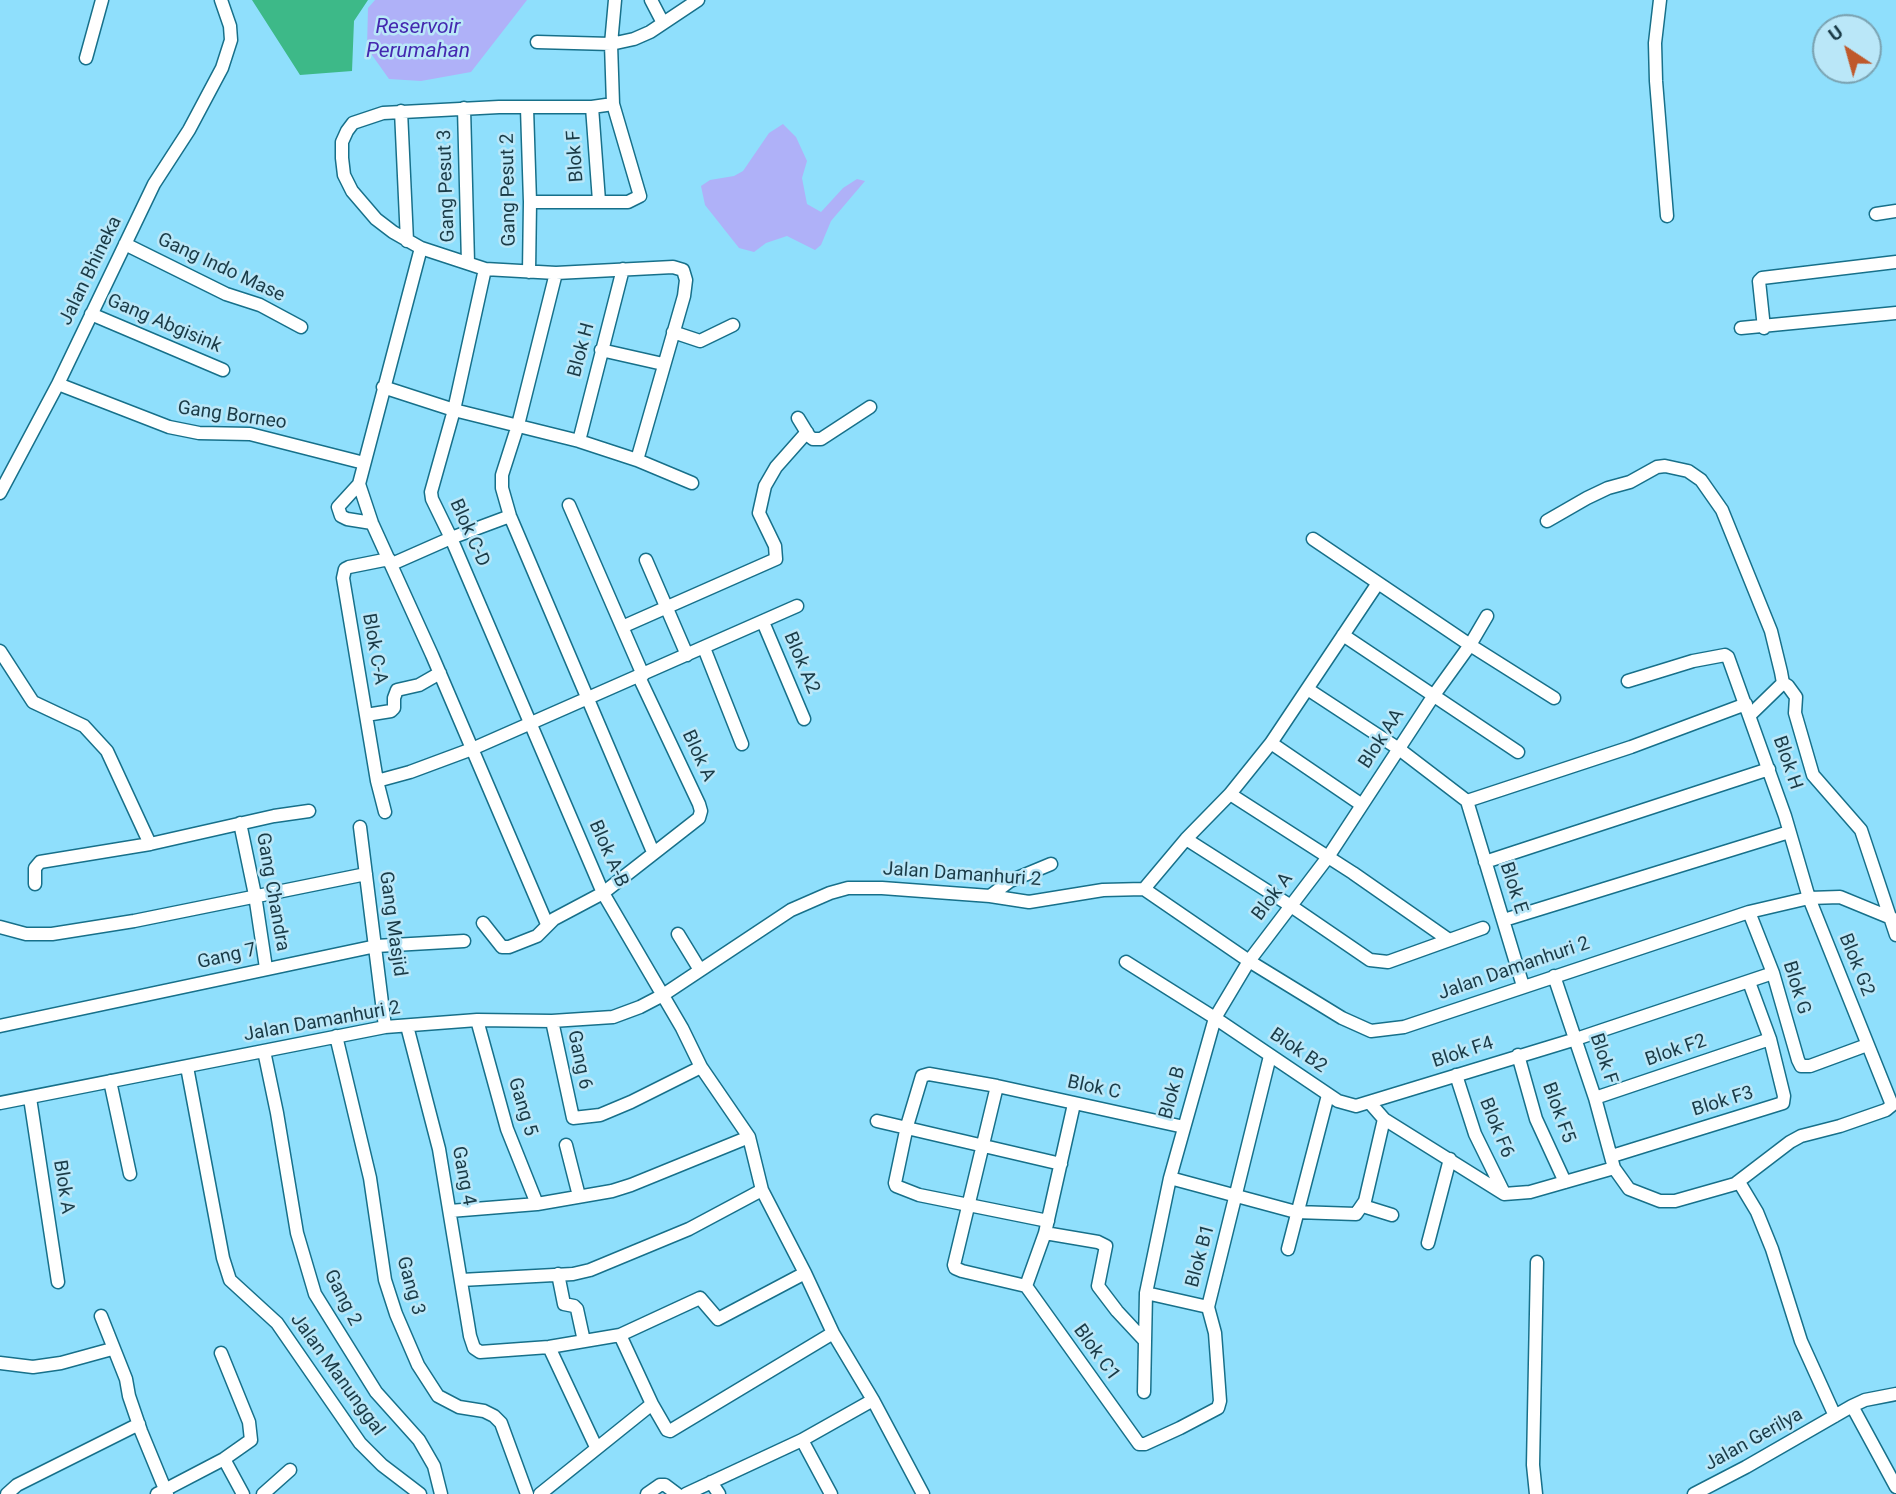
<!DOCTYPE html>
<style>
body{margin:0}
#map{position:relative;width:1896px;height:1494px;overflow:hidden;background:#8fdffc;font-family:Roboto,sans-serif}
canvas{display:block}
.north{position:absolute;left:1812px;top:14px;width:70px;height:70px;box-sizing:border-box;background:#bae7f8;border:2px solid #7aa2b1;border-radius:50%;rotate:324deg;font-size:19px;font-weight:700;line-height:28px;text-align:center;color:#1a3b47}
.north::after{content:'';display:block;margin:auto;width:24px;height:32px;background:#bf592b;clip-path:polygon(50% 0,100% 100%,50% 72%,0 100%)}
</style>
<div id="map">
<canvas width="1896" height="1494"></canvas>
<div class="north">U</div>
</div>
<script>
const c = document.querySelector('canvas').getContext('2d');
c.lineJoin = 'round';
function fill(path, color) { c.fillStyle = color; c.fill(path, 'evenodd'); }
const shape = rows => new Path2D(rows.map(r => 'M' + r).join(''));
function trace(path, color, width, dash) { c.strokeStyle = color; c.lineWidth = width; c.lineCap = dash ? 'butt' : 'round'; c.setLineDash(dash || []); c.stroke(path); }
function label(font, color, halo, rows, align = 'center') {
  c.font = font + ' Roboto,sans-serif'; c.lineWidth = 5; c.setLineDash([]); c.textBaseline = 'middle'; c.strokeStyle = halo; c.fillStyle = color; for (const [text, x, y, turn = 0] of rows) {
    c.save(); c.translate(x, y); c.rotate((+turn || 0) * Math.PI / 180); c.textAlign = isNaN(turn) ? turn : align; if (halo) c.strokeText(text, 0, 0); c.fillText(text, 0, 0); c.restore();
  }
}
fill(shape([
 [252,0,368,0,354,21,352,71,300,75]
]), '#3db988');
fill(shape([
 [375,0,527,0,471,72,421,81,389,79,367,48,368,8],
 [783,124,796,137,807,161,802,178,807,204,821,212,843,188,857,179,865,181,831,221,821,245,815,250,787,236,766,243,754,252,739,248,705,205,701,186,710,180,734,176,743,171,769,133]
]), '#afb1f8');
const minor = shape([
 [651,0,663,23],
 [1660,0,1655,43,1656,81,1667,216],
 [537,42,611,44,634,39,650,32,698,0],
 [86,58,102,0],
 [613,104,592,107,499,107,383,113,353,123,347,131,342,142,342,158,344,175,352,191,376,219,393,232,421,248,485,269,556,273,673,267,683,270,686,280,684,296,637,460],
 [592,107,599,201],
 [464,108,468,263],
 [527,108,530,202,529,272],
 [401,111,407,241],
 [530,202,628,202,640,196,613,104,611,44,615,0],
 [1876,214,1896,211],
 [125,244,226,294,260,305,301,327],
 [485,269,454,410,431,492,432,499,451,538,603,893,682,1028,701,1067,749,1137,762,1190,805,1273,833,1333,873,1400,923,1494],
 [556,273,518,425,502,475,502,488,510,516,653,852],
 [91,314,223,370],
 [1741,328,1896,313],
 [1764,328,1759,281,1762,278,1896,262],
 [673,332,700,341,733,325],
 [601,350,663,364],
 [58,384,169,427,199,433,250,434,364,463],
 [383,387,454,410,579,441,637,460,692,483],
 [798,418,809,436,813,439,821,439,870,407],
 [579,441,623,269],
 [359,484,372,523,432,655,547,924],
 [0,493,58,384,154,184,189,130,222,68,231,40,230,26,221,0],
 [569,505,643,675],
 [1547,521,1587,498,1608,488,1630,482,1657,467,1665,466,1688,471,1701,480,1722,510,1771,631,1781,672,1783,683,1750,715],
 [372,523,347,519,341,516,338,507,359,484,421,248],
 [1313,539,1470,645,1554,698],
 [646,560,687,655],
 [392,564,451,538,510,516],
 [763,622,804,719],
 [622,627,776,559,775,546,759,513,765,486,776,467,807,432],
 [1343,635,1518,752],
 [704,648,742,744],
 [0,651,33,702,84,726,107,751,150,844],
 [1783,683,1788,686,1796,697,1795,713,1813,775,1861,830,1896,935],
 [1309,690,1399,749,1467,801],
 [366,715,391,711,394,708,394,698,397,690,419,685,440,673],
 [1271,743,1362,805],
 [377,781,410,772,472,749,797,606],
 [1230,794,1353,873,1449,940],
 [1467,801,1631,747,1746,704],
 [1467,801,1523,986],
 [385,812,377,781,343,578,345,569,349,567,389,559],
 [240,823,255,895,266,968],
 [360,827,385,1027],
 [1186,839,1291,906,1370,960,1388,962,1483,928],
 [1485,862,1769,769],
 [35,884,35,868,40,862,150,844,274,816,309,811],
 [1144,889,1186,839,1230,794,1271,743,1378,583],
 [990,896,1010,881,1051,864],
 [1749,912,1773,973,1798,1060,1801,1066,1810,1066,1867,1045],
 [1504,920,1789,832],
 [483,923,502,947,509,947,537,936,554,919,603,893,699,818,701,811,699,804,639,677],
 [0,927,26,934,52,934,134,921,366,874],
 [678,934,700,970],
 [1126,962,1215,1018,1338,1101,1356,1106,1576,1039,1773,973],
 [477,1020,507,1129,537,1204],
 [552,1021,573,1118,600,1115,631,1102,701,1067],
 [0,1026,376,946,464,941],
 [407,1026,439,1149,470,1336,474,1348,480,1352,549,1347,620,1335,700,1298,718,1319,805,1273],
 [336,1036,370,1178,385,1280,396,1314,418,1365,438,1396,459,1407,484,1411,494,1416,501,1423,527,1494],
 [264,1051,277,1113,297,1233,315,1294,376,1392,419,1440,434,1466,441,1494],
 [1518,1055,1536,1119,1565,1182],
 [187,1067,223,1258,230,1280,277,1323,360,1443,382,1465,420,1494],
 [1456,1075,1475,1134,1504,1193],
 [110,1081,130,1174],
 [997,1086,954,1265,955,1268,962,1271,1026,1286],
 [30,1098,58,1282],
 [1595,1098,1770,1039],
 [0,1103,385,1027,477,1020,552,1021,613,1017,640,1007,663,995,791,910,830,893,848,888,882,888,990,896,1029,902,1103,890,1144,889,1249,961,1342,1018,1371,1031,1404,1027,1749,912,1809,898,1840,897,1896,920],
 [1370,1103,1384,1119,1504,1194,1530,1192,1614,1168,1595,1098,1554,976],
 [877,1121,1061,1164],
 [566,1145,579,1196],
 [1612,1156,1783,1103,1784,1096,1770,1039,1749,982],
 [1614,1168,1629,1189,1660,1201,1675,1201,1735,1184,1790,1142,1801,1136,1840,1126,1886,1110,1892,1105,1809,898,1785,816,1728,657,1725,655,1693,661,1628,681],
 [1170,1178,1296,1212,1356,1214,1365,1201,1384,1119],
 [1739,1182,1757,1212,1772,1249,1801,1341,1835,1416],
 [1363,1206,1392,1215],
 [450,1211,537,1204,612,1191,631,1185,749,1137],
 [1048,1221,919,1195,896,1186,895,1183,907,1126,922,1076,929,1074,997,1086,1184,1127],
 [1045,1233,1098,1242,1106,1246,1098,1286,1117,1311,1144,1340],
 [1428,1243,1450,1159],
 [1288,1249,1328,1095],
 [558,1274,564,1304,574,1306,577,1309,584,1341],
 [461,1280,573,1274,590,1270,689,1229,762,1190],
 [1026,1286,1139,1444,1145,1444,1180,1428,1218,1408,1220,1401,1215,1333,1208,1307,1270,1056],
 [1026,1286,1045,1233,1074,1104],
 [1146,1293,1208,1307],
 [101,1316,126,1379,129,1396,141,1431,167,1494],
 [620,1335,652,1404,667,1430,670,1431,833,1333],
 [549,1347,596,1447],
 [0,1363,33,1367,61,1363,112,1349],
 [1144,1392,1146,1293,1170,1178,1215,1018,1249,961,1328,857,1434,695,1470,645,1487,616],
 [1852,1406,1896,1487],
 [802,1440,831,1494],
 [224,1459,243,1494],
 [711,1482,719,1494],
 [7,1494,17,1485,139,1424],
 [157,1494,224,1459,251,1440,249,1422,221,1353],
 [263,1494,290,1470],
 [540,1494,652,1404],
 [647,1494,660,1485,665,1485,677,1494],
 [686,1494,802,1440,873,1400],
 [1536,1494,1533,1465,1537,1262],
 [1694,1494,1746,1467,1852,1406,1865,1400,1896,1394]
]);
trace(minor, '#17708a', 15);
trace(minor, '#fff', 12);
label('19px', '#1a3b47', '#bae7f8', [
 ["Blok F",576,156,-94],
 ["Gang Pesut 3",447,186,-92],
 ["Gang Pesut 2",509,190,-91],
 ["Gang Indo Mase",221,268,25],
 ["Jalan Bhineka",91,271,-64],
 ["Gang Abgisink",164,324,23],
 ["Blok H",582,350,-75],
 ["Gang Borneo",232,416,8],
 ["Blok C-D",469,533,66],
 ["Blok C-A",374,649,80],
 ["Blok A2",801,663,67],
 ["Blok AA",1382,739,-57],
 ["Blok A",698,756,65],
 ["Blok H",1787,763,71],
 ["Blok A-B",608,854,66],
 ["Jalan Damanhuri 2",962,875,4],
 ["Blok E",1513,888,72],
 ["Gang Chandra",272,892,80],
 ["Blok A",1273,897,-53],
 ["Gang Masjid",392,924,82],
 ["Gang 7",227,957,-13],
 ["Blok G2",1856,965,68],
 ["Jalan Damanhuri 2",1514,969,-19],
 ["Blok G",1796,988,73],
 ["Jalan Damanhuri 2",322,1022,-10],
 ["Blok B2",1298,1051,34],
 ["Blok F2",1676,1051,-19],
 ["Blok F4",1463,1053,-18],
 ["Blok F",1603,1059,72],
 ["Gang 6",579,1060,78],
 ["Blok C",1094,1088,12],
 ["Blok B",1173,1093,-75],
 ["Blok F3",1723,1102,-17],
 ["Gang 5",522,1107,73],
 ["Blok F5",1558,1113,70],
 ["Blok F6",1496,1128,68],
 ["Gang 4",463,1176,79],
 ["Blok A",63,1187,81],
 ["Blok B1",1201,1256,-75],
 ["Gang 3",410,1286,74],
 ["Gang 2",342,1298,63],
 ["Blok C1",1096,1353,54],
 ["Jalan Manunggal",337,1375,54],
 ["Jalan Gerilya",1754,1440,-29]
]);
label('italic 21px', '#4428af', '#bae7f8', [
 ["Reservoir",418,28],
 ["Perumahan",418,52]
]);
</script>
